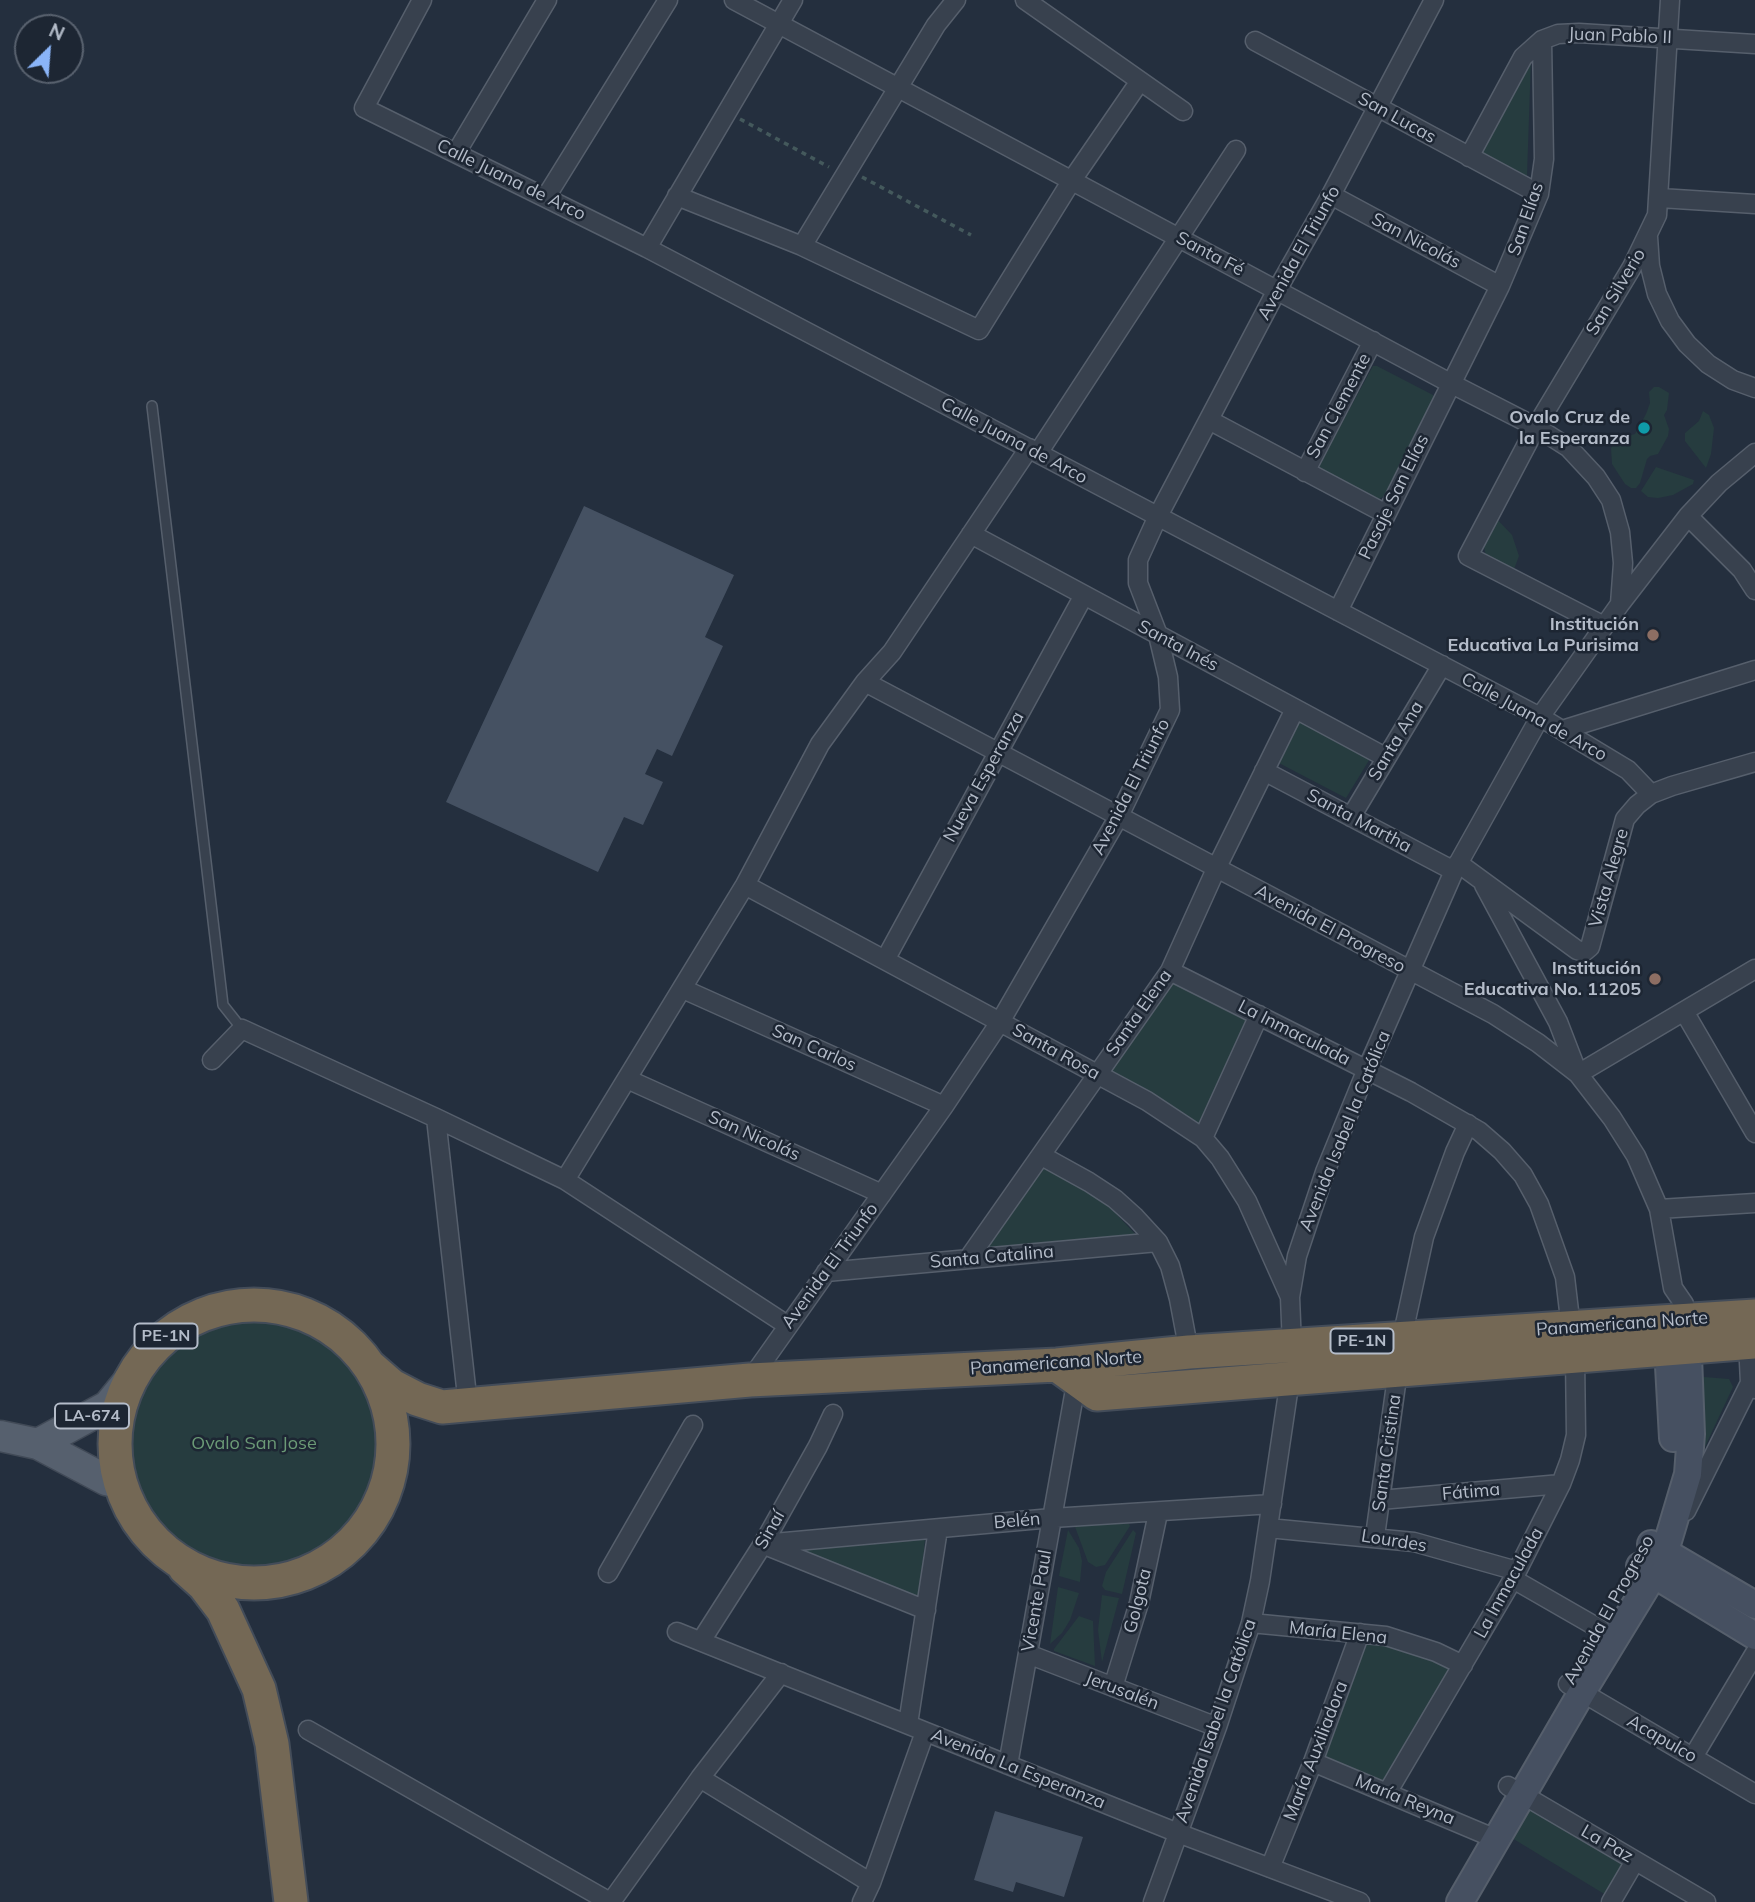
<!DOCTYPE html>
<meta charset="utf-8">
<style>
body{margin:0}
#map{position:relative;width:1755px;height:1902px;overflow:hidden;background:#242f3e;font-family:Mulish,sans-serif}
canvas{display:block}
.north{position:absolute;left:14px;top:14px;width:70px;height:70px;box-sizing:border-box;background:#1d2633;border:2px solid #59626f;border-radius:50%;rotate:25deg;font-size:19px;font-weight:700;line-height:28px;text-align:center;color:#b4bcc9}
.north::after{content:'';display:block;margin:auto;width:24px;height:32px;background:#8ab4f8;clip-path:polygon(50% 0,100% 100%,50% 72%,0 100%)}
</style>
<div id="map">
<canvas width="1755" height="1902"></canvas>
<div class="north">N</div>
</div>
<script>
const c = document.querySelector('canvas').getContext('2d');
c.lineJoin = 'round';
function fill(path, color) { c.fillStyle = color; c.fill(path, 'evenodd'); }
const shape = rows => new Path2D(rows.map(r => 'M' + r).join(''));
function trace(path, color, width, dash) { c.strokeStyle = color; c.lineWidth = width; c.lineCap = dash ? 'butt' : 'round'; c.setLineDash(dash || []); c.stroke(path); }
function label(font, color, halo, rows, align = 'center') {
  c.font = font + ' Mulish,sans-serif'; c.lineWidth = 5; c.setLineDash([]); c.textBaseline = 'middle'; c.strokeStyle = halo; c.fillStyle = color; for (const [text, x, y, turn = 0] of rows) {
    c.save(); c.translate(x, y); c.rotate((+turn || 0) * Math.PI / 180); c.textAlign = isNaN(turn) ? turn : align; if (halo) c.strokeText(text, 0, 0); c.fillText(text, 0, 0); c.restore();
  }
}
fill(shape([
 [1531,58,1527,176,1523,178,1479,154],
 [1373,366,1377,366,1433,395,1434,399,1386,495,1379,499,1321,470,1319,465],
 [1654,387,1659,387,1669,393,1667,410,1664,415,1669,429,1668,436,1658,454,1650,456,1647,459,1640,483,1636,488,1631,488,1625,484,1612,464,1611,448,1619,438,1635,434,1646,414,1650,403,1649,392],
 [1703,411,1709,415,1714,428,1711,454,1706,468,1685,441,1685,433,1699,421],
 [1656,467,1694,480,1693,484,1673,495,1658,498,1648,497,1641,491],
 [1494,516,1512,535,1519,556,1513,572,1486,556,1482,538],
 [1296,717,1371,757,1346,798,1275,761],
 [1168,977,1251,1018,1202,1129,1148,1093,1107,1070],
 [1043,1167,1103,1200,1137,1236,983,1252],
 '123 1444a131 131 0 1 1 262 0a131 131 0 1 1-262 0Z',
 [1704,1377,1729,1379,1733,1387,1694,1470,1699,1382],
 [1074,1524,1129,1524,1130,1526,1105,1565,1096,1567,1088,1562],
 [1068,1530,1079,1548,1082,1561,1080,1582,1059,1576],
 [1133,1530,1136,1533,1122,1594,1105,1590,1102,1586,1106,1572],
 [925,1539,919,1600,793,1547],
 [1058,1587,1079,1593,1070,1620,1062,1633,1050,1644],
 [1102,1595,1119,1598,1102,1662,1098,1630],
 [1079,1616,1093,1621,1095,1666,1054,1651,1054,1649],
 [1363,1640,1410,1649,1454,1668,1384,1786,1319,1760,1341,1711],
 [1519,1798,1624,1862,1606,1895,1502,1832]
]), '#263c3f');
fill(shape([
 [584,506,734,575,705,637,723,646,672,756,657,749,645,774,663,782,643,825,624,817,598,872,446,802],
 [995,1811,1083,1837,1064,1897,1016,1882,1013,1892,974,1880]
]), '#455162');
const lane = shape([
 [152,406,223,1005,242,1029]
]);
const street = shape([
 [422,0,364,108,647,248,1540,717,1628,770,1651,794],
 [734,0,1450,383,1536,427,1569,448,1596,477,1611,500,1620,532,1623,563,1620,604],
 [1025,0,1183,111],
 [1255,41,1539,194],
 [456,153,547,0],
 [1469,157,1523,57,1542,40,1558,34,1579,33,1755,44],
 [1331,195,1500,286],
 [677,196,802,246,979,330,1072,180,1140,81],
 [546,197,668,0],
 [1660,198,1755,204],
 [1648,237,1650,266,1657,294,1670,321,1687,344,1708,364,1733,380,1755,388],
 [802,246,936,25,956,0],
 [647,248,793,0],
 [1209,420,1386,514],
 [1038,453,1236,150],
 [1305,472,1373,341],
 [1688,516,1742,570,1755,590],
 [971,534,1385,757],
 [1338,611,1500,286,1539,194,1544,159,1542,40],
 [1604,626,1468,556,1536,427,1632,267,1657,215,1670,0],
 [865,682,1493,1014,1538,1043,1578,1074,1612,1118,1636,1156,1659,1209,1673,1288,1684,1304,1686,1320],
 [1562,730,1755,670],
 [1264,771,1454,871],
 [1351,817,1442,665],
 [1458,863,1577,950,1584,952,1590,947,1625,819,1637,805,1651,794,1672,786,1755,762],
 [745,885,1147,1101,1203,1138,1220,1158,1247,1201,1290,1297],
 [1484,885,1558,1022,1578,1074,1755,969],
 [885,960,1084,595],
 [1170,971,1411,1092,1479,1131,1502,1151,1523,1175,1539,1204,1565,1277,1571,1328],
 [683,989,944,1106],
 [1685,1013,1755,1133],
 [212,1060,242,1029,436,1118,565,1180,787,1325],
 [627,1079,882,1194],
 [436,1118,468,1405],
 [1203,1138,1259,1015],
 [1042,1156,1089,1182,1115,1199,1135,1217,1158,1242,1170,1266,1179,1299,1189,1352],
 [565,1180,745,885,820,744,865,682,892,652,1029,448],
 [1659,1209,1755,1203],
 [968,1259,1170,971,1216,869,1295,709],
 [826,1272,1158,1242],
 [1402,1338,1424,1237,1455,1152,1468,1124],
 [1748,1342,1750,1383,1755,1389],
 [750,1380,944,1106,1000,1022,1119,816,1170,710,1168,677,1158,635,1138,583,1138,560,1158,516,1277,290,1331,195,1434,0],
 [1380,1500,1561,1484],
 [1686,1511,1750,1383],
 [1268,1528,1414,1542,1517,1571],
 [1375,1536,1398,1370],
 [763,1544,1052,1518,1272,1504],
 [767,1546,926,1610],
 [608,1573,693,1425],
 [1513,1579,1600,1629],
 [1251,1623,1386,1636,1436,1652,1463,1665],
 [677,1632,1178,1833,1360,1902],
 [701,1641,763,1544,818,1446,833,1414],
 [1028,1654,1217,1727],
 [1568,1684,1755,1794],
 [1113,1687,1139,1603,1158,1513],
 [908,1724,938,1529],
 [308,1730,610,1902],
 [1693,1757,1755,1653],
 [1313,1762,1496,1839],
 [1008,1765,1074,1395],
 [700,1778,871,1883],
 [1508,1786,1706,1902],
 [1387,1793,1513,1579,1561,1484,1570,1460,1576,1435,1575,1356],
 [1270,1868,1313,1762,1360,1633],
 [611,1902,700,1778,781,1673],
 [862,1902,871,1883,925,1732],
 [1153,1902,1217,1727,1251,1623,1260,1581,1290,1379,1292,1346,1290,1297,1297,1256,1325,1172,1367,1069,1454,871,1540,717,1620,604,1688,516,1719,483,1755,453],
 [1611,1902,1635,1861]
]);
const secondary = shape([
 [1667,1330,1673,1438],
 [1651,1544,1755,1605],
 [1640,1566,1755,1636],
 [1460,1902,1582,1692,1654,1574,1665,1551,1688,1474,1691,1434,1687,1330]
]);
const primary = shape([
 [0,1436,38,1444,106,1480,120,1483],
 [38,1444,108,1406,134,1374]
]);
const highway = shape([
 '115 1444a139 139 0 1 1 278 0a139 139 0 1 1-278 0Z',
 [1057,1365,1097,1394,1755,1342],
 [369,1366,392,1386,417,1399,442,1407,750,1380,1057,1365,1189,1352,1755,1316],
 [185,1568,204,1585,223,1610,259,1689,272,1744,291,1902]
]);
trace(lane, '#565f6c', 12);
trace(street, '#565f6c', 21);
trace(secondary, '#565f6c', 30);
trace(primary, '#414a57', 33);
trace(highway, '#434c59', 37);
trace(shape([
 [740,119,829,167],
 [862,177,971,235]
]), '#44595c', 3.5, [5, 5]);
trace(lane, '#38414e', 9);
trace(street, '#38414e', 18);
trace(secondary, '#465061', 26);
trace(primary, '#56606e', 30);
trace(highway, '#746855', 33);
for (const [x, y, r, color] of [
 [1644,428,7,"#0f9aa8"],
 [1653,635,7,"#8d6e63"],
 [1655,979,7,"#8d6e63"]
]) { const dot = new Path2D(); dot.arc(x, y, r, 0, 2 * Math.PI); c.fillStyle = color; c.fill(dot); trace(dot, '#1d2633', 2.5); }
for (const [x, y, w] of [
 [166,1336,63],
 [1362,1341,63],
 [92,1416,74]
]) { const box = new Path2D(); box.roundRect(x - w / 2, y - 12.5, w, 25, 5); c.fillStyle = '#1d2633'; c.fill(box); trace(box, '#b4bcc9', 2); }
label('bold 16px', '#b4bcc9', null, [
 ["PE-1N",166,1336],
 ["PE-1N",1362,1341],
 ["LA-674",92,1416]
]);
label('18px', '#b4bcc9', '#1d2633', [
 ["Juan Pablo II",1620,36,2],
 ["San Lucas",1397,118,29],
 ["Calle Juana de Arco",511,180,26],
 ["San Elías",1526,219,-71],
 ["San Nicolás",1416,241,28],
 ["Avenida El Triunfo",1299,253,-61],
 ["Santa Fé",1210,254,28],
 ["San Silverio",1616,292,-59],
 ["San Clemente",1339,406,-62],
 ["Calle Juana de Arco",1014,441,28],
 ["Pasaje San Elías",1394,497,-64],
 ["Santa Inés",1178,646,28],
 ["Calle Juana de Arco",1534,717,29],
 ["Santa Ana",1396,741,-59],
 ["Nueva Esperanza",984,777,-61],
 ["Avenida El Triunfo",1131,787,-63],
 ["Santa Martha",1359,821,28],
 ["Vista Alegre",1609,878,-74],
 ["Avenida El Progreso",1330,929,28],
 ["Santa Elena",1139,1013,-55],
 ["La Inmaculada",1294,1033,27],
 ["San Carlos",814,1048,24],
 ["Santa Rosa",1056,1052,29],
 ["Avenida Isabel la Católica",1345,1131,-68],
 ["San Nicolás",754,1136,24],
 ["Santa Catalina",992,1257,-5],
 ["Avenida El Triunfo",830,1266,-54],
 ["Panamericana Norte",1622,1324,-4],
 ["Panamericana Norte",1056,1363,-4],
 ["Santa Cristina",1387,1453,-82],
 ["Fátima",1471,1492,-5],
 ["Belén",1017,1521,-5],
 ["Sinaí",770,1530,-60],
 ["Lourdes",1394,1541,9],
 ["La Inmaculada",1509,1583,-61],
 ["Vicente Paul",1037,1601,-80],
 ["Golgota",1138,1601,-76],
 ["Avenida El Progreso",1609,1610,-61],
 ["María Elena",1338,1633,6],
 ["Jerusalén",1122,1691,21],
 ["Avenida Isabel la Católica",1216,1721,-71],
 ["Acapulco",1662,1739,30],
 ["María Auxiliadora",1316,1751,-69],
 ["Avenida La Esperanza",1018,1769,22],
 ["María Reyna",1405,1800,22],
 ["La Paz",1607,1844,30]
]);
label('bold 18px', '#b4bcc9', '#1d2633', [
 ["Ovalo Cruz de",1630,418],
 ["la Esperanza",1630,439],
 ["Institución",1639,625],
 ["Educativa La Purisima",1639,646],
 ["Institución",1641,969],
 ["Educativa No. 11205",1641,990]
], 'right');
label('18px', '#6b9a76', '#1d2633', [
 ["Ovalo San Jose",254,1444]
]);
</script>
